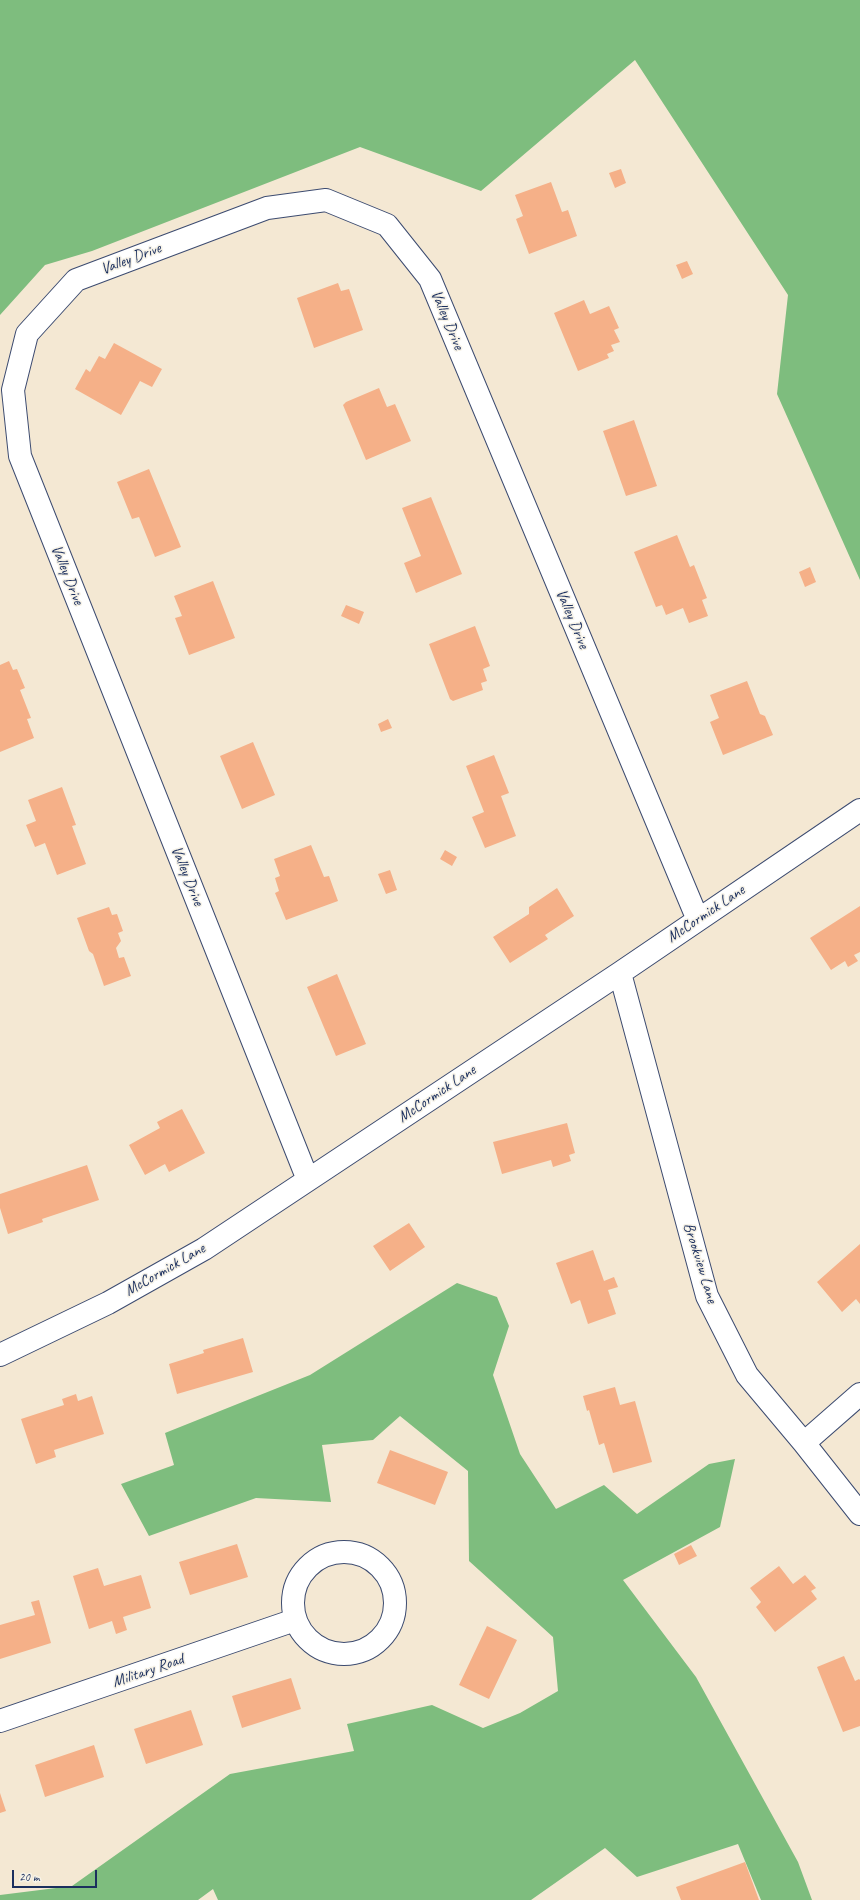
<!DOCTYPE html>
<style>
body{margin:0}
#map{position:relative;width:860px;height:1900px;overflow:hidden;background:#f4e8d3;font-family:Caveat,sans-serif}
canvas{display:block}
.scale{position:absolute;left:12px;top:1870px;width:85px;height:18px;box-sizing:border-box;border:2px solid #1b2f5e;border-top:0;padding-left:5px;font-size:12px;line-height:14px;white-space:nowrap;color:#1b2f5e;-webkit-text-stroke:3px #f7f3e8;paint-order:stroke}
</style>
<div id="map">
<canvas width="860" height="1900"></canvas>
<div class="scale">20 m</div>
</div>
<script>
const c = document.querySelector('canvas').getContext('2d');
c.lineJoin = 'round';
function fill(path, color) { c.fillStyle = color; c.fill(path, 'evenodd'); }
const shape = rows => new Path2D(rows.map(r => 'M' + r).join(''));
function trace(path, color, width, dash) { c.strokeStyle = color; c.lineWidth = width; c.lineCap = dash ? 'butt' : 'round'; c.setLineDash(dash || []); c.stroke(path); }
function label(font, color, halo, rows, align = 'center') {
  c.font = font + ' Caveat,sans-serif'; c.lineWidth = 3; c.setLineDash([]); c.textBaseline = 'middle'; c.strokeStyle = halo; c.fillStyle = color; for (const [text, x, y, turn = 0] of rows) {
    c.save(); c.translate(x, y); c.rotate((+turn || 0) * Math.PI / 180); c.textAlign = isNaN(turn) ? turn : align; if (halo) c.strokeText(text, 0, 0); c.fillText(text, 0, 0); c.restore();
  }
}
fill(shape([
 [0,0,860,0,860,580,777,394,788,295,635,60,481,191,360,147,92,251,45,265,0,315],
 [457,1283,497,1297,509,1326,493,1375,520,1454,556,1509,604,1485,637,1514,709,1464,735,1459,720,1527,623,1580,696,1677,798,1862,812,1900,761,1900,738,1844,637,1877,605,1848,531,1900,218,1900,213,1889,198,1900,0,1900,0,1895,72,1886,230,1774,354,1751,347,1724,432,1705,483,1728,520,1713,558,1691,553,1637,469,1561,468,1471,400,1416,373,1440,322,1445,331,1502,256,1498,149,1536,121,1484,174,1465,165,1433,310,1375]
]), '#7ebd7e');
fill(shape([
 [621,169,626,183,615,188,609,173],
 [551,182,562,212,568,210,577,236,529,254,516,219,523,216,515,195],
 [687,261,693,274,682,279,676,265],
 [338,283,341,291,349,289,363,330,314,348,297,298],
 [584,300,590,314,609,306,619,328,614,330,620,342,611,345,614,351,607,354,609,358,578,371,554,313],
 [114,343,162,369,152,387,140,381,121,415,75,389,86,369,90,372,99,356,105,359],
 [379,388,387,407,395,404,411,441,366,460,343,405,346,402],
 [634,420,657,486,626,496,603,431],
 [149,469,181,547,155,557,139,517,132,519,117,482],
 [431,497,462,574,416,593,404,563,421,556,402,508],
 [677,535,690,567,694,565,707,598,702,600,708,616,689,623,683,608,666,615,662,605,656,607,634,552],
 [810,567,816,582,805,587,799,572],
 [213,581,235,638,189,655,175,618,182,616,174,596],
 [346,605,364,612,359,624,341,616],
 [475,626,490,666,483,669,487,681,481,683,483,690,453,701,450,699,429,644],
 [9,661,13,670,17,669,25,688,20,690,31,718,27,719,34,738,0,752,0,665],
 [747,681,760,714,765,716,773,735,723,755,710,722,719,718,710,695],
 [388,719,392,728,381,732,378,724],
 [253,742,275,795,242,809,220,756],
 [494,755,509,793,501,796,516,836,485,848,472,817,484,812,466,766],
 [62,787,76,825,72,826,86,864,57,875,45,843,35,847,26,825,36,821,28,800],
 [311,845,324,877,329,876,338,901,286,920,275,893,279,891,275,878,280,876,274,859],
 [445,850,457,857,452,866,440,859],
 [390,870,397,890,386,894,378,874],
 [557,888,574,916,545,935,548,939,510,963,493,937,529,914,529,907],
 [860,906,860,952,854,955,858,961,848,967,845,961,831,970,810,938],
 [109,907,112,915,117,914,123,931,118,933,121,941,116,948,119,958,124,957,131,976,104,986,93,954,89,951,77,918],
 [337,974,366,1044,336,1056,307,987],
 [182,1109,205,1153,169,1172,165,1164,145,1175,129,1145,160,1128,157,1122],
 [567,1123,575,1153,569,1155,571,1161,553,1167,551,1160,502,1174,493,1142],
 [87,1165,99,1200,42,1219,43,1222,8,1234,0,1208,0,1194],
 [409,1223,425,1247,390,1271,373,1246],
 [860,1244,860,1304,856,1299,842,1312,817,1282],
 [593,1250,604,1281,614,1277,618,1287,608,1290,616,1314,588,1324,580,1300,571,1304,556,1263],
 [243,1338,253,1372,177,1394,169,1364,204,1353,203,1350],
 [615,1387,620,1405,635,1401,652,1462,613,1473,604,1443,599,1445,589,1410,587,1411,583,1396],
 [76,1394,78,1401,92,1396,104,1434,54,1450,56,1457,36,1464,21,1419,64,1405,62,1399],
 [390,1450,448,1472,435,1505,377,1483],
 [237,1544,248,1577,190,1595,179,1562],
 [691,1545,697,1556,679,1565,674,1554],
 [779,1566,793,1584,805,1575,816,1588,811,1591,817,1599,775,1632,756,1607,761,1602,750,1588],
 [98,1568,104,1586,141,1575,151,1608,123,1617,127,1630,116,1634,112,1621,89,1629,73,1576],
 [39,1600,51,1643,0,1659,0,1625,35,1615,31,1602],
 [487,1626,517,1640,489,1699,459,1685],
 [844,1656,855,1681,859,1679,860,1680,860,1726,843,1732,817,1667],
 [291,1678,301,1709,242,1728,232,1696],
 [191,1710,203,1745,146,1764,134,1729],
 [94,1745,104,1777,45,1797,35,1765],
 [0,1793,6,1811,0,1813],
 [745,1862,759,1900,681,1900,676,1887]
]), '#f5b088');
const minor = shape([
 [620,973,707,1296,747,1375,804,1443,860,1514],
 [308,1180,20,456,13,390,27,334,76,280,267,208,326,200,387,225,430,279,698,920],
 [0,1355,108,1303,204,1249,620,973,860,810],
 [804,1443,860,1394],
 '293 1603a51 51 0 1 1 102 0a51 51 0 1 1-102 0Z',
 [0,1721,295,1620]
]);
trace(minor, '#3c4b70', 24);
trace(minor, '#fff', 22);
label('16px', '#1b2f5e', '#f7f3e8', [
 ["Valley Drive",131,259,-21],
 ["Valley Drive",447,320,67],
 ["Valley Drive",67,575,68],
 ["Valley Drive",572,619,67],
 ["Valley Drive",187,876,68],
 ["McCormick Lane",706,914,-34],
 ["McCormick Lane",437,1094,-34],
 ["Brookview Lane",700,1263,73],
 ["McCormick Lane",165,1270,-30],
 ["Military Road",148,1671,-19]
]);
</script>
